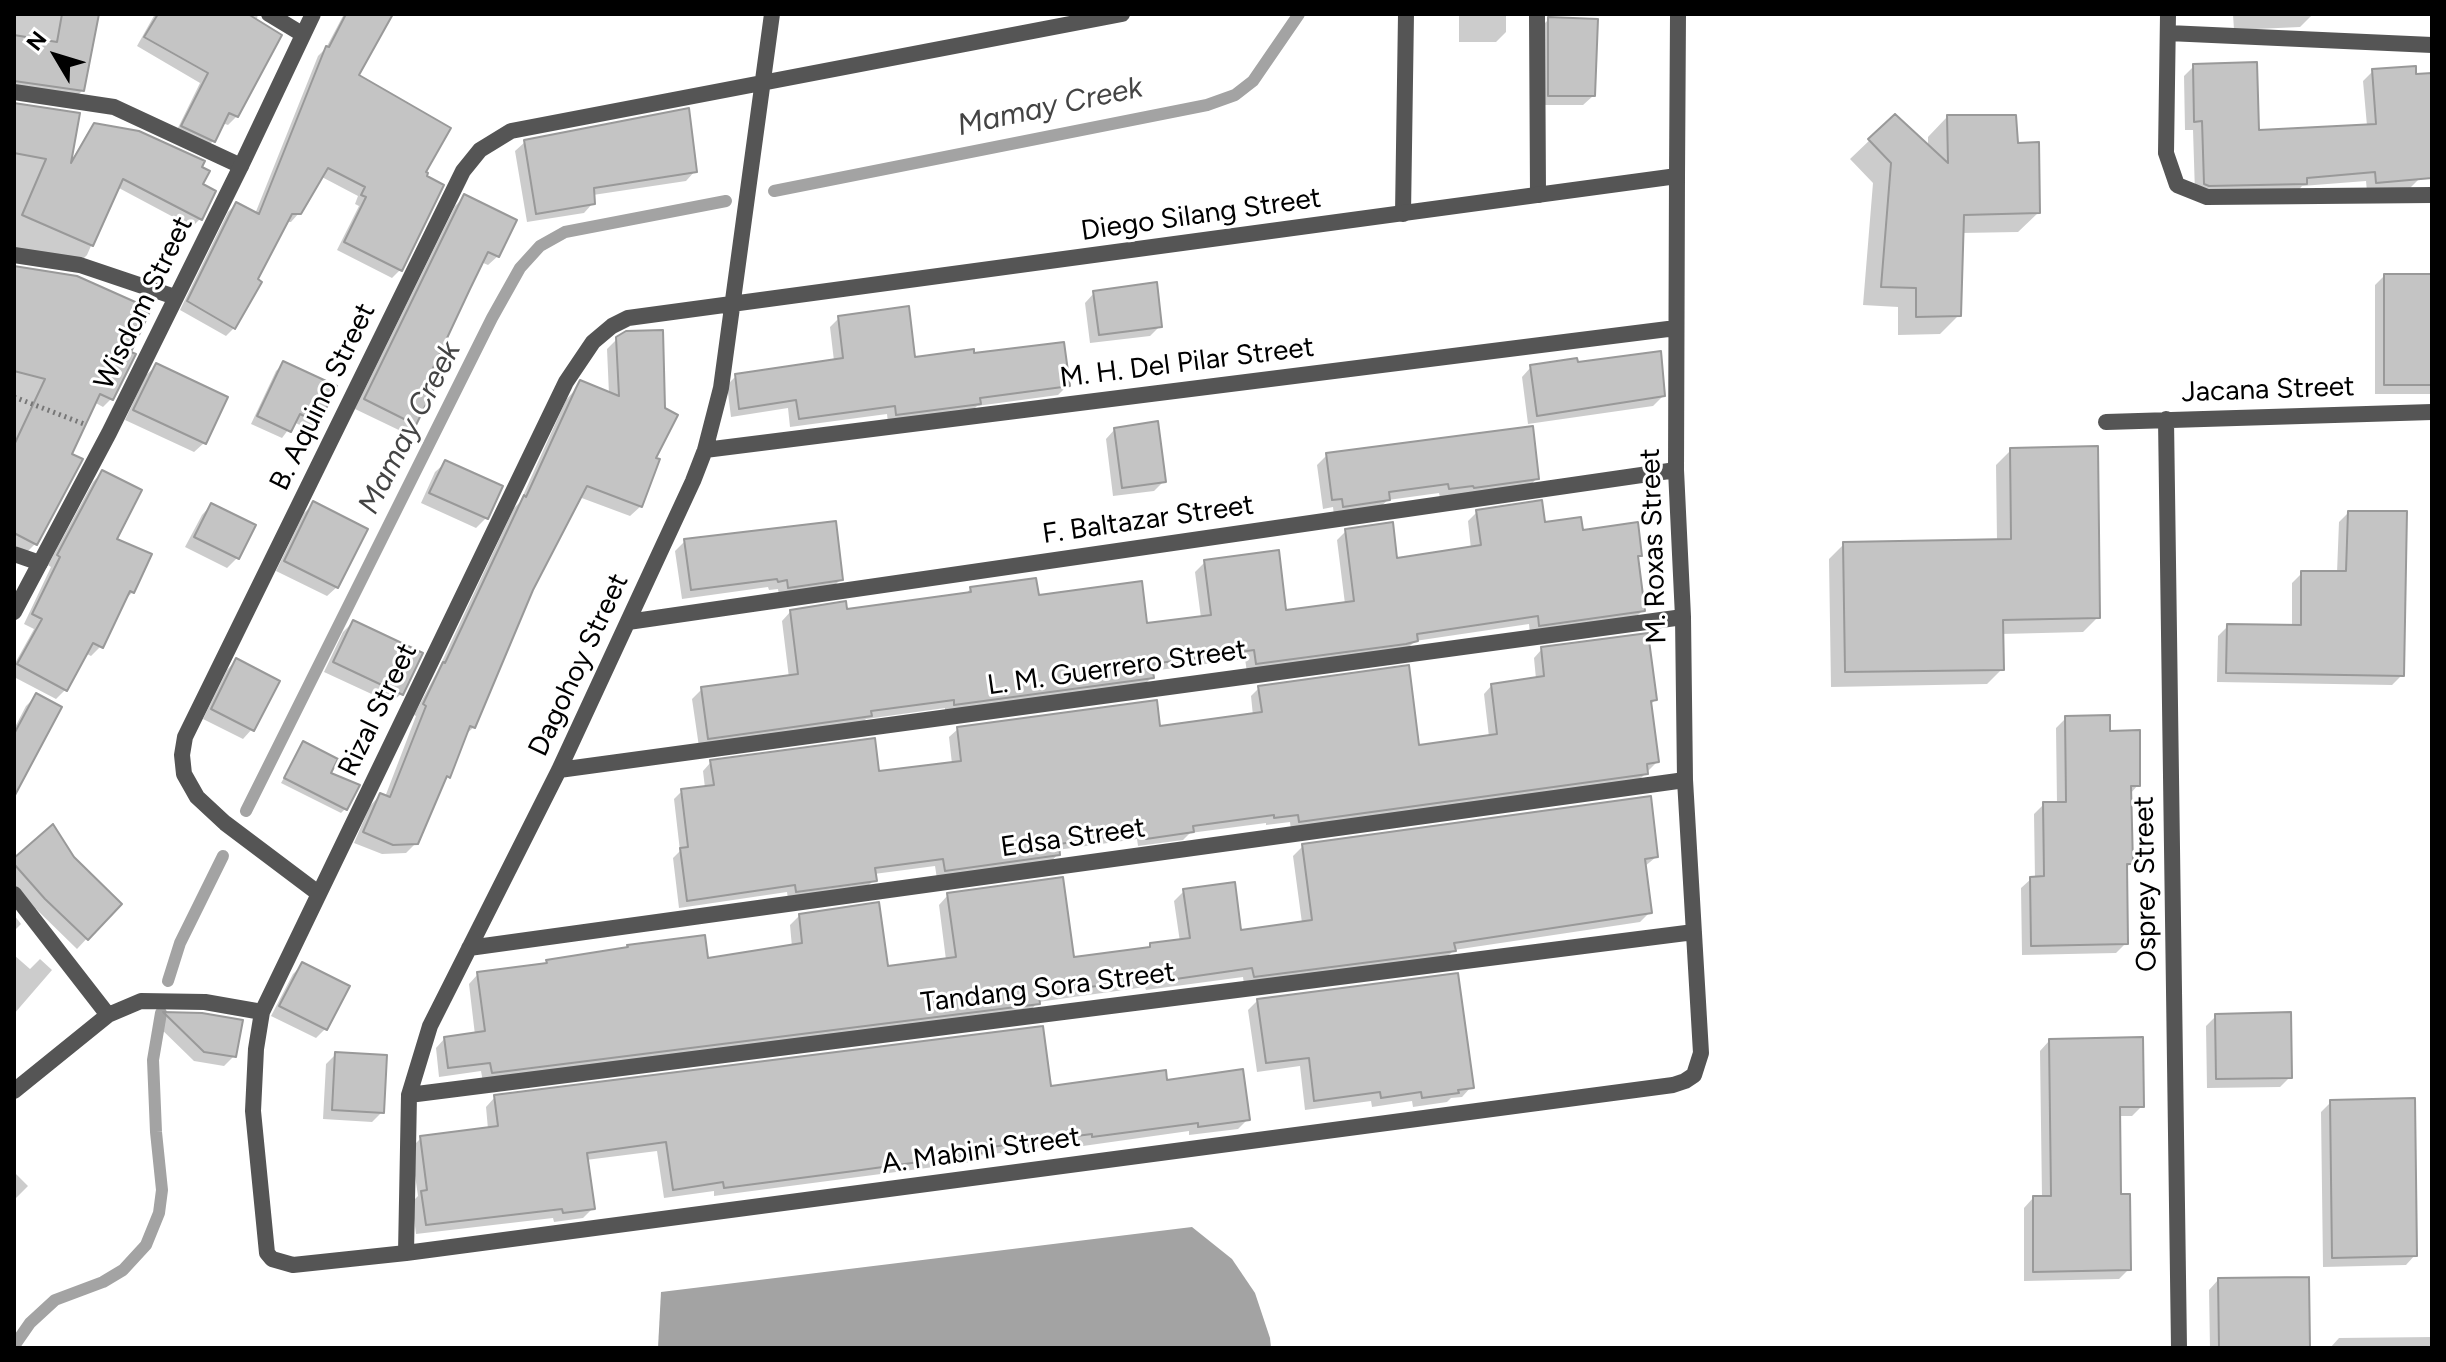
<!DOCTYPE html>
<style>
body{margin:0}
#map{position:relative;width:2446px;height:1362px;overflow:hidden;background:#fff;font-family:Figtree,sans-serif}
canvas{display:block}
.frame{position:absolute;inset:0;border:16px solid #000;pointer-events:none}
.north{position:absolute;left:16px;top:16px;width:80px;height:80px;-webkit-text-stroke:6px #fff;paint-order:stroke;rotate:308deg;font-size:22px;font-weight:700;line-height:32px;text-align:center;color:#000}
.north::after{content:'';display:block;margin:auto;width:28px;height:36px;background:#000;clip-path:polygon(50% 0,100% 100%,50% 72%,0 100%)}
</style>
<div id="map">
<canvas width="2446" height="1362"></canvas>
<div class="frame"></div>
<div class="north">N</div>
</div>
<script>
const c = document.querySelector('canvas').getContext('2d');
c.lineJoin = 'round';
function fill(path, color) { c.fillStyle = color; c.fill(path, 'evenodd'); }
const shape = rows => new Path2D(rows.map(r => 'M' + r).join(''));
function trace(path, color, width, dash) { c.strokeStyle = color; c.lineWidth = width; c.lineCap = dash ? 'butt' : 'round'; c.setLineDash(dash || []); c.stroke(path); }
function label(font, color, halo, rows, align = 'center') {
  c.font = font + ' Figtree,sans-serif'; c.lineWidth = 6; c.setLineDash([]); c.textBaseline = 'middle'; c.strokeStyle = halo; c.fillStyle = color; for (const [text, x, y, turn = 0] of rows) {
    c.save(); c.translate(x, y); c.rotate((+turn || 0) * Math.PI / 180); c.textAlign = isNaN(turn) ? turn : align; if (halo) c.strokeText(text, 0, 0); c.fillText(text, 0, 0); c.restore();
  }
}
fill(shape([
 [1192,1227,1232,1259,1255,1293,1270,1338,1271,1348,658,1348,661,1292]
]), '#a3a3a3');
fill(shape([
 [14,14,97,14,83,90,75,98,14,89],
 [155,14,258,14,237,116,228,125,222,123,213,141,204,150,174,136,200,83,137,46],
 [344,14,381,14,357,76,424,177,400,270,392,278,337,250,359,206,355,204,358,196,320,176,299,213,291,222,286,222,234,328,226,336,180,310,228,212,236,204,255,214,318,56,326,48],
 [1459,14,1506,14,1506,32,1496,42,1459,42],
 [2233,14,2313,14,2300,27,2234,30],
 [1549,19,1593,96,1583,105,1540,105,1539,29],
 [2194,66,2257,132,2367,126,2363,81,2373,71,2415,76,2432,75,2432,128,2420,178,2410,188,2367,192,2366,181,2302,186,2296,193,2195,193,2193,130,2185,130,2184,76],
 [14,105,70,163,87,134,95,125,213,192,200,219,192,227,117,187,87,255,79,263,14,252],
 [1895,116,1928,148,1928,137,1947,117,2016,145,2038,213,2018,232,1961,233,1959,315,1940,334,1898,335,1898,307,1863,305,1873,183,1850,159],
 [525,142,695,171,686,181,593,195,593,203,584,213,527,222,515,151],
 [464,197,498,256,488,265,481,262,431,369,414,424,405,433,355,409,455,206],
 [14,268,111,399,103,407,94,402,69,455,35,544,27,552,14,545],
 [2384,276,2432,276,2432,394,2375,394,2375,285],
 [1094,293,1160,326,1150,336,1090,343,1085,303],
 [839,318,913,359,973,356,1068,385,1058,395,977,406,970,413,888,423,887,414,790,427,788,408,731,417,727,385,736,376,834,361,830,327],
 [618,338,641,506,630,516,579,497,531,590,474,727,464,736,448,777,442,783,416,843,406,853,382,854,354,843,370,806,380,795,385,797,416,716,414,715,438,670,514,508,520,502,566,400,581,383,609,394,607,349],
 [284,363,317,422,309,430,294,422,282,438,251,424,276,371],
 [1576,365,1663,396,1653,406,1528,424,1522,377,1531,367],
 [156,366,204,443,194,452,125,420,146,375],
 [1115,429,1164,481,1154,491,1113,496,1106,439],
 [2011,450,2098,617,2083,632,2001,634,2002,669,1987,684,1831,687,1829,559,1844,544,1997,541,1996,465],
 [1327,455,1537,478,1528,488,1440,498,1439,493,1388,500,1378,509,1334,516,1333,507,1323,509,1317,465],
 [445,463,501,487,486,518,476,528,421,503,435,472],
 [102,472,114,540,133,592,122,602,101,646,91,656,85,653,65,690,56,699,14,677,14,665,34,629,24,624,51,567,48,565,93,482],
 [313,504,337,587,327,596,276,571,304,513],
 [211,505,253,526,237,558,227,568,185,547,202,515],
 [1477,512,1581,532,1640,555,1636,558,1643,610,1633,620,1530,634,1529,624,1415,641,1406,650,1247,672,1245,659,1151,671,1152,677,1142,687,945,713,945,708,866,719,861,725,699,747,692,699,702,689,789,678,782,621,791,611,845,611,965,595,971,588,1037,598,1145,626,1201,618,1195,572,1205,562,1284,612,1345,604,1337,540,1346,531,1395,560,1471,549,1468,521],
 [2348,513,2402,675,2392,685,2217,682,2218,636,2228,626,2292,627,2292,583,2302,573,2337,573,2339,522],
 [685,541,841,579,831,589,779,596,778,589,769,590,768,587,682,599,675,551],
 [353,622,401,694,391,703,324,672,343,632],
 [1542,649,1655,700,1650,705,1657,762,1637,782,1291,830,1290,822,1266,825,1266,823,1190,833,1183,840,1138,846,1137,839,1057,850,1058,854,1050,863,937,879,935,866,874,874,874,880,866,888,788,899,787,892,679,908,673,858,680,851,674,799,682,791,705,788,703,771,711,762,878,773,952,764,949,737,958,729,1158,728,1253,716,1251,696,1259,688,1417,747,1489,737,1484,694,1492,685,1536,679,1534,658],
 [236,660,252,729,243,739,203,719,227,670],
 [36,696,14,764,14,729,26,706],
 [2066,718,2108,733,2138,785,2130,794,2131,863,2125,869,2126,943,2116,953,2022,955,2021,888,2031,879,2035,879,2034,814,2044,804,2057,804,2056,728],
 [303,744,345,809,341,813,281,783],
 [1303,846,1656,857,1644,867,1650,912,1640,922,1454,950,1444,960,1244,985,1243,977,1146,990,1145,987,1038,1002,1028,1013,483,1082,481,1071,439,1077,436,1048,445,1038,475,1035,469,984,478,974,544,965,547,962,706,960,792,947,790,925,800,915,886,968,946,960,939,905,948,895,1072,960,1146,950,1151,945,1180,942,1174,901,1184,891,1239,932,1302,923,1293,856],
 [72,858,119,904,77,949,36,909,29,917,14,899,14,860],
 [14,915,21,924,14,931],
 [14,955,30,969,40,959,52,970,14,1014],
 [302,965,325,1029,316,1038,271,1016,293,974],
 [1258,1000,1471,1087,1462,1097,1451,1098,1447,1102,1413,1107,1412,1101,1372,1107,1371,1101,1305,1110,1300,1066,1257,1072,1248,1010],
 [164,1014,202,1015,234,1056,224,1066,194,1061,155,1023],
 [2216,1016,2290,1077,2280,1087,2207,1088,2206,1026],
 [2049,1041,2142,1106,2132,1116,2118,1116,2119,1196,2129,1269,2119,1279,2024,1281,2024,1208,2033,1198,2042,1198,2040,1051],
 [336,1054,382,1112,372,1122,323,1119,326,1064],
 [1165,1082,1248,1119,1238,1129,1189,1135,1189,1131,1083,1146,1082,1142,978,1156,972,1162,714,1196,714,1191,664,1198,657,1151,586,1160,593,1208,583,1218,554,1222,553,1218,416,1234,412,1202,418,1196,411,1148,421,1138,488,1129,486,1107,495,1097,1050,1088],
 [2331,1102,2415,1255,2406,1265,2323,1267,2321,1112],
 [14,1172,28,1186,14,1200],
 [2218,1280,2308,1348,2210,1348,2209,1290],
 [2432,1337,2432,1348,2330,1348,2339,1338]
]), '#0003');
trace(shape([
 [774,191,1207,105,1235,95,1253,81,1299,14],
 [246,811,492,318,520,268,540,246,565,232,726,201],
 [168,981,180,943,223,856],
 [14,1346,30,1323,55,1300,103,1282,123,1270,146,1245,159,1213,162,1190,156,1132,153,1060,161,1013]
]), '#a3a3a3', 12);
const building = shape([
 [62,14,99,14,84,91,14,81,14,35,57,42,62,14],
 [158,14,248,14,282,35,238,117,229,113,215,142,181,126,208,73,144,37,158,14],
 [346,14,393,14,359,75,451,128,426,172,428,173,427,176,444,185,402,271,344,242,366,197,361,195,365,187,328,168,301,214,292,214,258,279,262,282,235,329,187,301,236,202,259,214,326,46,329,47,346,14],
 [1548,17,1598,19,1595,96,1548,96,1548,17],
 [2257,62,2259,130,2376,124,2372,69,2416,66,2416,74,2432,73,2432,178,2376,183,2375,172,2307,178,2307,184,2209,186,2204,184,2202,121,2194,122,2193,64,2257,62],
 [14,103,80,113,71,163,94,123,139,131,205,161,202,167,210,171,203,184,216,191,202,220,123,179,93,246,22,215,46,159,14,153,14,103],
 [689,108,697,172,594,188,595,204,536,214,524,140,689,108],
 [1895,114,1948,163,1947,115,2016,115,2018,143,2039,142,2040,213,1964,215,1961,316,1916,317,1916,288,1881,287,1891,163,1868,139,1895,114],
 [464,194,517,220,499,257,488,252,470,289,433,368,442,372,416,425,364,399,464,194],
 [14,266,77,276,151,309,131,352,136,354,113,400,100,394,72,454,83,459,37,545,14,533,14,445,45,379,14,371,14,266],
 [2384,274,2432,274,2432,385,2384,385,2384,274],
 [1157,282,1162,327,1099,335,1093,291,1157,282],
 [909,306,915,357,974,349,974,353,1064,342,1070,386,980,398,981,404,896,415,895,406,799,419,796,400,739,409,735,374,843,358,838,316,909,306],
 [663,330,665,408,678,415,656,458,660,459,642,507,587,486,533,590,475,728,470,726,450,778,447,776,418,844,393,845,363,832,380,793,390,797,426,706,423,704,443,662,445,663,524,495,526,497,576,388,580,380,619,396,616,337,626,331,663,330],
 [1661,351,1665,396,1537,416,1530,365,1577,358,1578,362,1661,351],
 [283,361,337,386,319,423,300,414,291,432,257,416,283,361],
 [156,363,228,397,206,444,133,410,156,363],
 [1158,421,1166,482,1122,488,1114,428,1158,421],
 [1533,426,1539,479,1474,488,1473,486,1449,489,1448,484,1389,492,1390,500,1343,507,1342,499,1332,500,1326,453,1533,426],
 [2098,446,2100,618,2003,620,2004,670,1845,672,1843,542,2011,539,2010,448,2098,446],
 [445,460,503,486,488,519,429,493,445,460],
 [102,470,142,490,117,539,152,554,134,593,130,591,103,648,93,643,67,691,17,664,42,619,32,614,60,557,57,555,102,470],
 [1542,500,1545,522,1581,517,1583,530,1638,522,1642,556,1638,556,1645,611,1539,626,1538,616,1417,634,1418,641,1406,644,1256,664,1254,650,1152,664,1154,678,954,705,954,700,871,711,872,716,708,739,701,687,798,674,790,610,846,601,847,609,971,592,970,587,1036,578,1039,595,1142,581,1147,623,1211,615,1204,560,1279,550,1286,610,1354,601,1345,529,1393,522,1397,558,1481,545,1476,510,1542,500],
 [313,501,368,529,338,588,284,561,313,501],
 [211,503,256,525,239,559,194,537,211,503],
 [2348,511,2407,511,2404,676,2226,673,2227,624,2301,625,2301,571,2346,571,2348,511],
 [836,521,843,580,788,588,787,580,778,582,777,579,691,590,684,539,836,521],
 [353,620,423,653,403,695,333,662,353,620],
 [1648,633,1657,700,1651,701,1659,762,1647,764,1648,774,1299,822,1298,815,1274,818,1274,815,1193,826,1194,832,1146,839,1145,832,1059,844,1060,855,945,871,943,859,875,868,877,881,796,892,795,885,687,901,680,848,688,847,681,789,714,785,710,760,875,738,879,771,961,761,957,727,1157,700,1160,726,1262,712,1258,686,1409,665,1419,745,1497,734,1491,684,1544,676,1541,647,1648,633],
 [236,658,280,681,254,731,211,709,236,658],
 [36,693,62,707,14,797,14,734,36,693],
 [2110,715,2110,731,2140,730,2140,786,2131,786,2133,864,2127,864,2128,944,2031,946,2030,877,2044,876,2043,802,2066,802,2065,716,2110,715],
 [303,741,338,759,331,773,360,785,347,810,284,778,303,741],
 [1651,796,1658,857,1645,859,1652,913,1454,943,1456,951,1254,977,1252,968,1155,982,1155,978,1039,994,1040,1004,492,1073,490,1063,448,1068,444,1037,485,1031,477,972,547,963,546,960,628,947,627,945,705,935,708,958,802,943,799,914,879,902,888,966,956,957,947,893,1063,877,1074,957,1150,947,1150,943,1190,938,1183,889,1235,882,1241,930,1312,920,1302,844,1651,796],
 [53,824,74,857,122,904,88,940,45,899,14,864,14,858,53,824],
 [302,962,350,986,327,1030,279,1006,302,962],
 [1458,973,1474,1088,1458,1090,1459,1093,1422,1098,1421,1092,1381,1098,1380,1092,1314,1101,1309,1058,1266,1063,1257,999,1458,973],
 [163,1012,202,1013,243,1020,236,1057,204,1052,163,1012],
 [2291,1012,2292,1078,2216,1079,2215,1014,2291,1012],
 [1043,1026,1051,1086,1166,1070,1167,1080,1243,1069,1250,1120,1198,1127,1198,1123,1092,1137,1092,1134,983,1148,984,1153,854,1171,724,1188,723,1182,673,1190,666,1142,587,1153,595,1209,563,1213,562,1209,426,1225,421,1191,427,1190,420,1136,498,1126,494,1095,1043,1026],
 [2143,1037,2144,1107,2120,1107,2121,1194,2130,1194,2131,1270,2033,1272,2033,1196,2051,1196,2049,1039,2143,1037],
 [335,1052,387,1055,384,1113,332,1110,335,1052],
 [2415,1098,2417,1256,2332,1258,2330,1100,2415,1098],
 [2309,1277,2310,1348,2219,1348,2218,1278,2309,1277]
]);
fill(building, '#c4c4c4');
trace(building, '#999', 2);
trace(shape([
 [14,397,84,424]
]), '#777', 5, [2, 4]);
trace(shape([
 [269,14,302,34],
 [1537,14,1538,195],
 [14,92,114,107,241,166],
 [1403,214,1406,14],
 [14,255,80,265,175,297],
 [14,554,40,563]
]), '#555', 16);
trace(shape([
 [2168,14,2166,153,2177,185,2207,197,2432,195],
 [2168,33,2432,45],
 [1677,176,628,318,612,326,593,342,566,382,262,1012,256,1049,253,1111,267,1253,272,1259,293,1265,406,1253,1673,1085,1685,1081,1694,1075,1701,1053,1685,780,1683,617,1676,470,1677,176,1678,14],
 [2166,419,2179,1348],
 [2106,422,2432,412],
 [705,450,1676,328],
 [14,612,109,433,241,166,313,14],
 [628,622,1676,470],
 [559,770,1683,617],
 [318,893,225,823,197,797,184,774,182,755,185,737,463,171,480,150,511,131,1122,14],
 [14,894,108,1015],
 [469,948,1685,780],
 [14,1091,108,1015,141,1001,205,1002,262,1012],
 [409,1095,1694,932],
 [406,1253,409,1095,430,1026,559,770,693,481,705,450,721,388,772,14]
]), '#555', 16);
label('28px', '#000', '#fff', [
 ["Diego Silang Street",1201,215,-8],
 ["Wisdom Street",144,303,-64],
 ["M. H. Del Pilar Street",1187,363,-7],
 ["Jacana Street",2268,390,-2],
 ["B. Aquino Street",323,397,-64],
 ["F. Baltazar Street",1148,520,-8],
 ["M. Roxas Street",1654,546,-92],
 ["Dagohoy Street",579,665,-65],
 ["L. M. Guerrero Street",1117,668,-8],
 ["Rizal Street",378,710,-64],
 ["Edsa Street",1073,838,-8],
 ["Osprey Street",2146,884,-91],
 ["Tandang Sora Street",1048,988,-7],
 ["A. Mabini Street",981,1151,-8]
]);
label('italic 30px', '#444', '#fff', [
 ["Mamay Creek",1050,107,-12],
 ["Mamay Creek",410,428,-63]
]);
</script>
